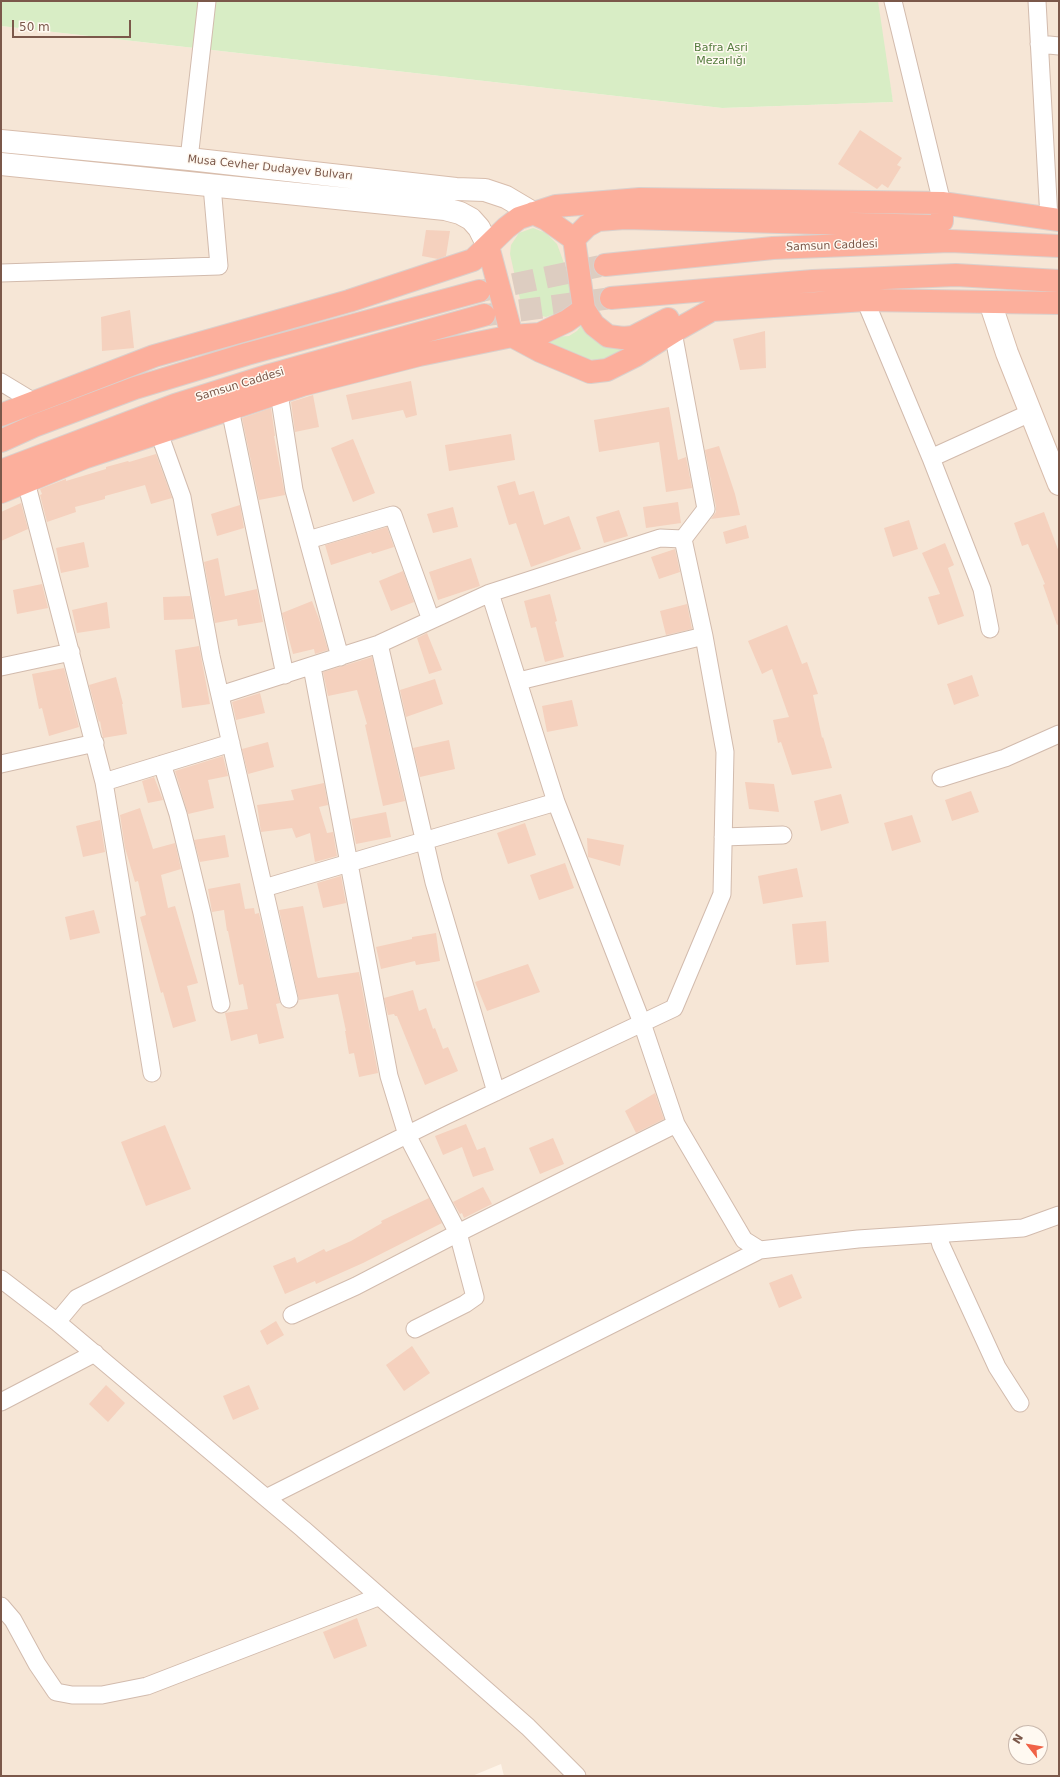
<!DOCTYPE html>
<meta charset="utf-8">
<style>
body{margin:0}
#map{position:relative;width:1060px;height:1777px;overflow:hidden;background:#fef4e9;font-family:"DejaVu Sans",sans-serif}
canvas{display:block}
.frame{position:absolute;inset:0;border:2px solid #7b584a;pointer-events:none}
.north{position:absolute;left:1008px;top:1725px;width:40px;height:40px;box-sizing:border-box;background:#fff9f1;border:1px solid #cab9ae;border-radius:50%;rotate:301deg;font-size:11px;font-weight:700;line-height:16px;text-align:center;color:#7b584a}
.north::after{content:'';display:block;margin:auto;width:14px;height:18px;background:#f06246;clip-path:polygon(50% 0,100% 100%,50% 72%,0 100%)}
.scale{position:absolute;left:12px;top:20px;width:119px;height:18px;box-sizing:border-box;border:2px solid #7b584a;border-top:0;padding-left:5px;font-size:12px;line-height:14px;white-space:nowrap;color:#7b584a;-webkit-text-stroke:3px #fff9f1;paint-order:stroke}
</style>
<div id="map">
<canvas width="1060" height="1777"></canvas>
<div class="frame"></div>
<div class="north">N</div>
<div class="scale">50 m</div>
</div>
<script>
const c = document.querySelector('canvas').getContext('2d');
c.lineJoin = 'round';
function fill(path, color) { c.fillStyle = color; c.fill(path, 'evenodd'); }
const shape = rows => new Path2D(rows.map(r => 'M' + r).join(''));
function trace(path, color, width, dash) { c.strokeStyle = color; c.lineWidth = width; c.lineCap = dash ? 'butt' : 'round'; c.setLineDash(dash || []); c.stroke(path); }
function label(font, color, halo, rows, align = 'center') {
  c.font = font + ' "DejaVu Sans",sans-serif'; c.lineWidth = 3; c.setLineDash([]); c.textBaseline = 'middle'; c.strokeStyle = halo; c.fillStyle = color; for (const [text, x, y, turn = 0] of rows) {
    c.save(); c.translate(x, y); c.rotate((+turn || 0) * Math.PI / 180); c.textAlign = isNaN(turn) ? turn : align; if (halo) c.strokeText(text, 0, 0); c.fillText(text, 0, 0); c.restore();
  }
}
fill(shape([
 [875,1,1059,1,1059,1776,504,1776,501,1764,472,1776,1,1776,1,26,722,108,893,102],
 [1016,1733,1040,1733,1040,1757,1016,1757]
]), '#f6e6d6');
fill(shape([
 [1,1,878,1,893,102,722,108,1,26],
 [1,150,164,166,163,170,1,154],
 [533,228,546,233,557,244,572,285,568,301,562,308,554,314,546,317,534,314,526,307,520,299,510,254,511,245,519,233],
 [583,323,641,342,606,359,594,360,582,358,542,341,541,338,569,336,577,331]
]), '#d8edc5');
fill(shape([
 [860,130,902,158,897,165,901,167,888,188,882,184,877,189,838,164],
 [426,230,450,231,446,256,438,259,422,256],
 [130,310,134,348,102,351,101,317],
 [765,331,766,368,740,370,733,339],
 [411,381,417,415,406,418,403,410,352,420,346,395],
 [313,395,319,427,295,432,291,402],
 [669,407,678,460,686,457,692,488,666,492,659,442,599,452,594,420],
 [271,408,275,436,274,436,285,495,259,500,242,418],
 [511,434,515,460,449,471,445,445],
 [353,439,375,493,353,502,331,448],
 [719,446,735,494,740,515,711,519,716,512,716,507,705,450],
 [156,454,172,498,151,504,145,485,105,496,105,499,75,507,76,512,47,522,40,495,42,494,40,489,66,479,66,481,106,469,106,467,128,461,129,462],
 [515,481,519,495,534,491,544,525,569,516,581,549,531,567,516,523,509,525,497,486],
 [678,502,681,523,646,528,643,507],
 [21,503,28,529,1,541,1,512],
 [240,505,244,528,217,536,211,514],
 [453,507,458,527,433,533,427,514],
 [619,510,628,536,604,543,596,517],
 [1044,512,1059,552,1059,624,1057,625,1043,585,1045,584,1028,544,1022,546,1014,523],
 [909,520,918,549,893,557,884,528],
 [746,525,749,538,726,544,723,532],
 [387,527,394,547,372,554,371,552,331,565,325,545],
 [84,542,89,567,61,573,56,548],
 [945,543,954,565,948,568,964,616,938,625,928,597,940,594,922,553],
 [675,549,680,572,659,579,651,557],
 [218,558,225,596,257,589,263,622,238,626,237,619,215,623,204,562],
 [471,558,480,586,438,600,429,572],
 [403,571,414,602,391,611,379,581],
 [42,584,48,608,17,614,13,590],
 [550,594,557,621,555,622,564,657,545,662,536,627,531,628,524,601],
 [190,596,194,619,164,620,163,597],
 [312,601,319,619,328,650,315,654,314,649,293,654,282,613],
 [107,602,110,628,77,633,72,610],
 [687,604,692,629,666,635,660,611],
 [787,625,802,664,807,662,818,694,813,695,822,738,823,737,832,768,792,775,781,742,778,743,773,720,789,717,772,669,762,674,748,641],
 [427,633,442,670,429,674,417,638],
 [199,646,210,704,182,708,175,650],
 [372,657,405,801,383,806,365,725,367,724,357,690,328,696,323,672],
 [64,668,79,727,49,736,42,708,39,709,32,674],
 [972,675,979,696,954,705,947,684],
 [116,677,123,704,122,704,127,734,103,738,100,721,99,722,89,685],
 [435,679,443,704,406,717,400,690],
 [260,693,265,713,236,720,232,702],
 [572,700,578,726,547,732,542,706],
 [449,740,455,769,420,777,413,748],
 [268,742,274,767,248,774,242,749],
 [223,756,228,776,208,780,214,808,188,814,175,771],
 [154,777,163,800,148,803,142,781],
 [745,782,774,784,779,812,749,809],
 [324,783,328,805,319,807,327,833,333,832,337,856,315,862,310,833,296,838,292,828,261,832,257,805,294,800,291,790],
 [971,791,979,812,952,821,945,800],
 [841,794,849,823,821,831,814,801],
 [140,808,153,849,175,843,181,869,161,875,168,908,175,906,198,983,187,986,196,1021,173,1028,163,992,161,993,140,917,146,915,138,881,135,882,125,848,120,815],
 [386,812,391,837,356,844,351,819],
 [912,815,921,842,892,851,884,823],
 [100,820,105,852,83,857,76,826],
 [525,823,536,855,508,864,497,833],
 [225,835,229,857,200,862,194,840],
 [587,838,624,845,620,866,588,857],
 [565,863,574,888,539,900,530,875],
 [797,868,803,897,763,904,758,876],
 [341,876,346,903,323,908,317,883],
 [240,883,245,909,254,908,255,914,259,913,280,1003,276,1004,284,1038,259,1044,257,1034,231,1041,225,1013,248,1009,243,984,239,985,228,931,227,931,224,910,212,912,208,889],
 [303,906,317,976,318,978,359,972,378,1073,359,1077,354,1053,349,1054,345,1031,346,1031,338,994,299,1000,279,910],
 [94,910,100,933,70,940,65,917],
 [826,921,829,962,796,965,792,924],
 [436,933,440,961,416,965,415,961,381,969,376,947,412,939,412,937],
 [528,964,540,992,487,1011,475,982],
 [413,990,419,1011,426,1008,433,1029,435,1028,443,1049,448,1047,458,1071,425,1085,397,1016,395,1016,394,1014,388,1015,384,998],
 [655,1093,664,1119,636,1133,625,1111],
 [466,1124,477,1150,485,1147,494,1170,473,1177,462,1147,443,1155,435,1136],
 [165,1125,191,1189,146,1206,121,1142],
 [553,1138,564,1164,540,1174,529,1148],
 [483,1187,492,1204,464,1218,462,1213,460,1214,453,1202],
 [429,1198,442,1223,363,1263,316,1284,315,1281,285,1294,273,1266,295,1257,297,1263,324,1249,326,1252,351,1241,382,1223,381,1221],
 [792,1274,802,1298,779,1308,769,1283],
 [276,1321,284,1335,267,1345,260,1331],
 [412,1346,430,1373,404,1391,386,1365],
 [106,1385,125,1403,108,1422,89,1404],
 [249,1385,259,1409,233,1420,223,1396],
 [357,1618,367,1646,334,1659,323,1632]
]), '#f5d1be');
trace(shape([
 [481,291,605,265],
 [487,315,611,298]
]), '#ddcdc1', 22, [22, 11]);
const street = shape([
 [893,1,942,203],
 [1037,1,1049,219],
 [1039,44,1059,46],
 [189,159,207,1],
 [1,273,219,266,212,186],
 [865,300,931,458,982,589,990,629],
 [1,382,34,402],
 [279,393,294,490,340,657],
 [230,409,285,675],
 [159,433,182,497,211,656,289,999],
 [931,458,1030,413],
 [26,482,104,782,152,1073],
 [308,540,393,515,431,620],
 [490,593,556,802,642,1023,676,1124,744,1240,760,1250],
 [379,644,434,882,496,1092],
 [1,667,71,652],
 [312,667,389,1076,407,1135,458,1233,475,1297,465,1304,415,1329],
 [519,681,704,636],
 [220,695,379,644,490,593,660,538,683,539],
 [1,764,95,743],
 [162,764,178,814,202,913,221,1004],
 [941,778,1005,758,1059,734],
 [104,782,231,743],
 [723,837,783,835],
 [264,888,556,802],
 [938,1234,941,1245,997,1367,1020,1403],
 [1,1279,57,1322,303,1529,528,1727,577,1776],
 [292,1315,356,1286,458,1233,676,1124],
 [57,1322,77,1298,445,1116,674,1008,722,894,725,752,704,636,683,539,706,509,673,332],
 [1,1402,95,1353],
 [266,1498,760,1250,858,1239,1023,1228,1059,1215],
 [1,1606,13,1620,37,1664,56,1692,72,1695,102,1695,147,1686,378,1597]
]);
const secondary = shape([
 [1,141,189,159,456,189,485,190,506,197,533,213],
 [1,164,445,209,460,213,471,219,479,228,488,246],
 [990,302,1007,353,1059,484]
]);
const highway = shape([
 [533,213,546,219,574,239],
 [488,246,512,336,540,334,567,321,584,309],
 [605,265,773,248,950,241,1059,246],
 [611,298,813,281,956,275,1059,281],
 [671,326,668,319,633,337,623,338,608,336,594,325,584,309,574,239,587,226,598,220,625,218,933,226,942,221,942,203],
 [1,415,154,356,349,301,473,260,506,228,519,218,556,206,640,199,942,203,1059,220],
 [1,441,34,426,135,388,247,354,479,291],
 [1,471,175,405,270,375,484,315],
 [1,492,86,457,302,385,419,355,512,336,540,351,590,372,607,370,635,356,673,332,712,310,865,300,1059,303]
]);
trace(street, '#d2bbad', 19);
trace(secondary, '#d8bdac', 24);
trace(highway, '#dad0cc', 24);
trace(street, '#fff', 17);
trace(secondary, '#fff', 22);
trace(highway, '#fcaf9c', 22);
label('11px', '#537b3d', '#fff9f1', [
 ["Bafra Asri",721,48],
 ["Mezarlığı",721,61]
]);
label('11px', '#7b584a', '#fff9f1', [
 ["Musa Cevher Dudayev Bulvarı",270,168,6],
 ["Samsun Caddesi",832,246,-2],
 ["Samsun Caddesi",240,385,-17]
]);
</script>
